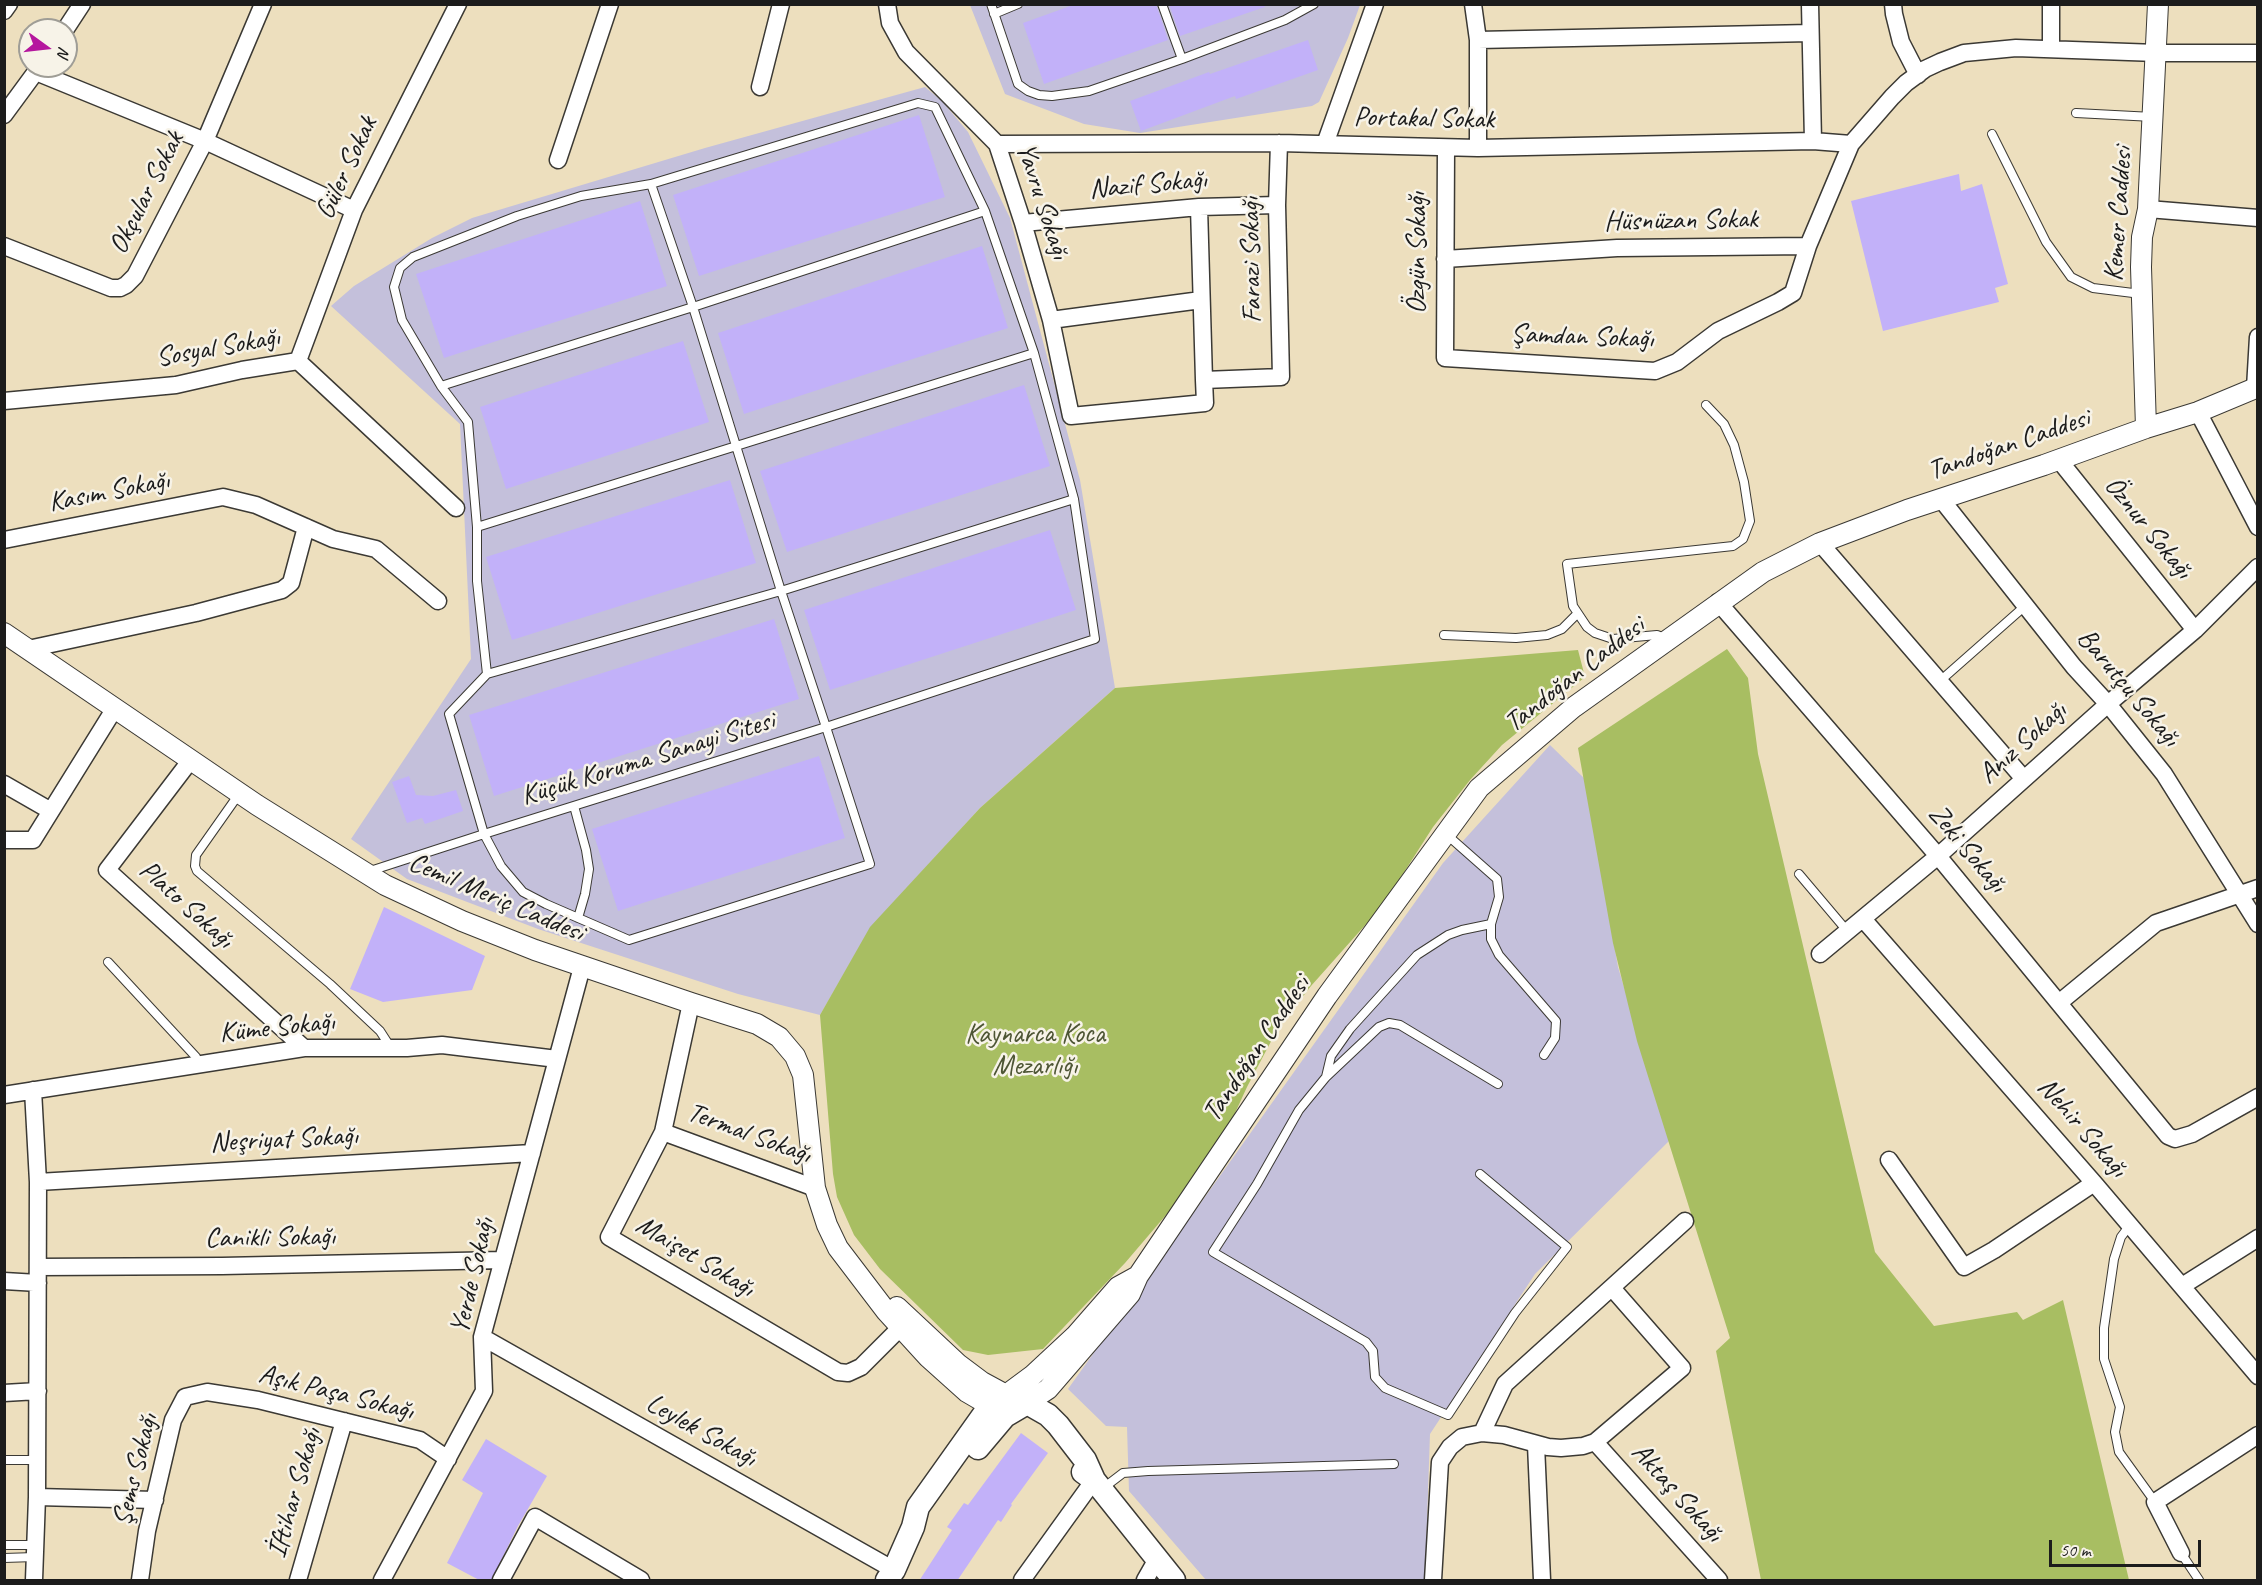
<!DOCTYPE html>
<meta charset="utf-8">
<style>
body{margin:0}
#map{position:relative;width:2262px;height:1585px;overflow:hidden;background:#eddfbe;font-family:Caveat,sans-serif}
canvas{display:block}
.frame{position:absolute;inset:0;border:6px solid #1c1c1c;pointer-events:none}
.north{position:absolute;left:18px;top:18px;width:60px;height:60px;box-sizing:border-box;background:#f7f3e8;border:2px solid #9f9d96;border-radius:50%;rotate:105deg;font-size:16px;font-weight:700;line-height:24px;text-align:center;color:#1c1c1c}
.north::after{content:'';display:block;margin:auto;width:21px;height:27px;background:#b5179e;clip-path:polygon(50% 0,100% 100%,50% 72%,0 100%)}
.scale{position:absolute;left:2049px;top:1540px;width:152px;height:27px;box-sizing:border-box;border:3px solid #1c1c1c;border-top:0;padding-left:8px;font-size:18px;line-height:21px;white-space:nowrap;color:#1c1c1c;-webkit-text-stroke:4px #f7f3e8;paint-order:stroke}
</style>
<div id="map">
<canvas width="2262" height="1585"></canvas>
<div class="frame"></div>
<div class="north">N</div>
<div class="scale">50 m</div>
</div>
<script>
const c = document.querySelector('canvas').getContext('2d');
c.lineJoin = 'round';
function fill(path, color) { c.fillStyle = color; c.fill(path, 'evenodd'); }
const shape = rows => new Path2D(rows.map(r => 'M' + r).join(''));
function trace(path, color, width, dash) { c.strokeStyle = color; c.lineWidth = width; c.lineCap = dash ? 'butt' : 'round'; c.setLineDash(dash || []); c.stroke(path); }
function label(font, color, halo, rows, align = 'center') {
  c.font = font + ' Caveat,sans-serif'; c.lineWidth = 5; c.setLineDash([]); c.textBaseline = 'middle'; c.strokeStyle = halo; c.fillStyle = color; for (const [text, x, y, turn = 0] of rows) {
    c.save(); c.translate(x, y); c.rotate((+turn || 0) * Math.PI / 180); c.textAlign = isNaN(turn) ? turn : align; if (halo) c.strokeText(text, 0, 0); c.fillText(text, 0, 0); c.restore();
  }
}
fill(shape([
 [970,5,1360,5,1348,38,1319,102,1312,106,1140,133,1084,124,1005,94],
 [925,87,942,101,968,132,1010,218,1080,480,1115,688,980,808,871,927,820,1015,738,994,538,929,407,879,351,839,471,659,460,424,331,306,354,286,432,238,472,218,705,148],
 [1550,745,1586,780,1618,967,1670,1140,1535,1274,1430,1434,1425,1580,1206,1580,1129,1491,1127,1427,1106,1426,1068,1389,1443,863]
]), '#c4c0db');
fill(shape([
 [1727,649,1748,678,1758,754,1875,1252,1934,1326,2017,1312,2023,1320,2063,1300,2129,1580,1761,1580,1716,1351,1730,1338,1637,1041,1613,943,1578,748],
 [1578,650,1585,677,1502,745,1470,780,1433,827,1383,905,1311,986,1277,1030,1247,1087,1224,1137,1189,1188,1125,1263,1043,1349,988,1355,963,1350,880,1269,854,1235,837,1197,833,1174,820,1015,870,927,980,808,1115,688]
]), '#a8be62');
fill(shape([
 [1076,4,1156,4,1168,40,1044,84,1023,23],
 [1169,4,1264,4,1265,7,1180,36],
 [1308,40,1318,70,1236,99,1235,96,1141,131,1130,101,1209,72,1210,74],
 [919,115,945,197,699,276,673,195],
 [1959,174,1961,191,1982,184,2008,284,1995,288,1999,302,1883,331,1851,201],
 [640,201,667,286,444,358,416,274],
 [982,246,1008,328,744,414,718,333],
 [683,341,709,422,506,489,480,407],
 [1024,385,1050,466,787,552,760,471],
 [730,480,756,563,512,640,486,557],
 [1050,530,1076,610,830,690,804,610],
 [774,619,799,699,494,796,469,715],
 [819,756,845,838,618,911,592,829],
 [409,776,416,795,433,796,456,790,463,811,425,824,422,818,407,823,392,782],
 [384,907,485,956,472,990,383,1002,350,989],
 [1021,1433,1048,1453,1011,1504,1012,1505,1001,1522,998,1520,957,1581,919,1581,952,1530,947,1527,964,1503,968,1505],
 [486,1439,547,1476,518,1526,491,1581,481,1581,447,1563,483,1493,462,1480]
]), '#c2b1f9');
const service = shape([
 [991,4,1018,84,1028,91,1039,95,1052,96,1089,91,1182,59,1285,20,1314,4],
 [1162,4,1182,59],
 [994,14,1018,4],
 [2076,113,2153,117],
 [1992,134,2046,242,2071,277,2093,288,2141,294],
 [441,386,693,307,985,211],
 [477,527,1034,353],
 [1444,635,1516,638,1547,635,1562,629,1577,614],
 [1667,639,1657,635,1613,639,1595,633,1587,627,1573,606,1567,564,1733,546,1743,539,1750,521,1744,482,1734,445,1724,424,1706,405],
 [487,674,781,591,1074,499],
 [1940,681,2025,606],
 [239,794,196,855,195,866,197,871,330,984,380,1031,391,1048],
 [574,806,586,850,589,869,585,894,578,918],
 [1446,834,1497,879,1499,897,1491,924,1491,939,1499,955,1556,1021,1555,1038,1544,1055],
 [367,872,484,834,826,727,1095,639,1074,499,1034,353,985,211,935,107,918,103,651,184,581,196,517,216,413,257,400,268,394,287,402,320,441,386,468,422,477,527,477,581,487,674,449,714,484,834,501,866,523,892,546,904,629,940,870,864,826,727,781,591,693,307,651,184],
 [1799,874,1848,932],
 [108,962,196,1057,198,1064],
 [1326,1077,1331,1056,1350,1029,1417,955,1448,935,1462,930,1491,924],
 [1480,1174,1567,1247,1515,1313,1448,1415,1385,1388,1375,1377,1373,1351,1366,1342,1213,1252,1257,1184,1299,1110,1326,1077,1379,1027,1389,1023,1400,1025,1498,1084],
 [2130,1225,2121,1237,2114,1259,2104,1328,2104,1359,2120,1407,2115,1432,2119,1452,2155,1502],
 [4,1460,37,1460],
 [1102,1489,1123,1473,1148,1471,1394,1464],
 [4,1545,35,1545],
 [2181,1553,2199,1580],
 [4,1558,35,1557]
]);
const minor = shape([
 [887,4,890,23,906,52,997,144,1023,223,1051,320,1071,416,1205,403,1204,380,1281,377,1277,205,1279,143],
 [1473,4,1478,40,1478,148],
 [1810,4,1813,141],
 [1893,4,1894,14,1901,42,1918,75],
 [2051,4,2051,49],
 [4,11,9,4],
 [65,30,82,4],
 [1478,40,1810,33],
 [36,72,205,141,354,210],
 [760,87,781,4],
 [4,115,40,66],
 [997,144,1279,143,1478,148,1813,141,1851,144],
 [1325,144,1375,4],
 [1446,148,1445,358,1655,371,1677,362,1718,331,1778,302,1793,293,1808,246],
 [558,160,610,4],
 [1199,207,1204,380],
 [2148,209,2258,218],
 [1023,223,1199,207,1277,205],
 [4,246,111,288,120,288,126,285,135,276,205,141,263,4],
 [1445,259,1617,248,1808,246,1851,144,1892,97,1906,83,1925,69,1940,62,1964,53,2016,48,2157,53,2258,53],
 [1051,320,1201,300],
 [298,361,354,210,458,4],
 [2255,388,2258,337],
 [4,401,176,385,242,370,298,361,456,508],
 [2198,412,2258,527],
 [2059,460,2195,630],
 [1941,499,2074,667,2108,704,2164,774,2258,924],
 [4,540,223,497,256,505,333,539,376,549,438,601],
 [1820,543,2024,779],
 [1718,602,1938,856,2168,1136,2175,1139,2192,1134,2258,1097],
 [28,649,196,613,282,590,291,583,306,527],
 [190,761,107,870,304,1048],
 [4,784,51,811],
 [4,840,33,840,115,708],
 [1863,919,2094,1183,2258,1376],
 [1820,954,1938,856,2108,704,2195,630,2258,567],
 [2060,1002,2156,923,2258,888],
 [691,1003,663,1132,609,1237,838,1372,848,1373,861,1367,900,1328],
 [33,1090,38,1182,37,1497,34,1580],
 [4,1095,304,1048,407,1048,442,1045,557,1059],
 [663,1132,815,1188],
 [1889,1160,1964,1267,1994,1250,2094,1183],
 [38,1182,532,1153],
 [38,1267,222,1266,503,1260],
 [4,1281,38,1283],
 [2182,1286,2258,1238],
 [482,1337,894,1570],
 [4,1393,38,1391],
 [1482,1433,1505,1384,1685,1221],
 [1595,1442,1719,1580],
 [1536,1445,1542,1580],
 [37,1497,155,1500],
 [2181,1553,2155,1502,2258,1435],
 [140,1580,147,1531,173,1420,185,1397,207,1392,258,1400,420,1440,448,1459],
 [298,1580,344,1421],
 [382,1580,484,1391,482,1337,582,967],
 [501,1580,535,1517,641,1580],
 [1022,1580,1094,1480],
 [1145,1580,1157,1559],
 [1433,1580,1440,1462,1450,1447,1462,1437,1482,1433,1504,1435,1548,1447,1561,1448,1583,1446,1595,1442,1682,1368,1612,1288]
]);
const tertiary = shape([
 [2146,428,2141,267,2142,237,2148,209,2158,4],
 [4,633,257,805,385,885,462,921,535,950,691,1003,757,1024,779,1037,795,1056,803,1075,815,1188,827,1225,838,1248,886,1311,928,1357,967,1392,991,1406],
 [897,1307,958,1364,982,1382,1006,1395,1033,1375,1076,1335,1118,1287,1138,1276],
 [1027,1403,1048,1389,1130,1294,1138,1276,1327,996,1479,788,1574,707,1763,572,1820,543,1907,510,2044,465,2146,428,2198,412,2258,387]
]);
const secondary = shape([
 [978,1448,1005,1416,1027,1403],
 [1083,1472,1094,1480,1174,1580],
 [887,1580,894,1570,913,1527,918,1507,987,1410,1006,1395,1027,1403,1048,1415,1058,1425,1085,1460,1094,1480]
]);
trace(service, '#3b3934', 10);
trace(minor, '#3b3934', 19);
trace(tertiary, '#3b3934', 22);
trace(secondary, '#3b3934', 25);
trace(service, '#fff', 8);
trace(minor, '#fff', 16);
trace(tertiary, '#fff', 20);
trace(secondary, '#fff', 22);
label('28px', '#1c1c1c', '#f7f3e8', [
 ["Portakal Sokak",1424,119,1],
 ["Güler Sokak",347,168,-65],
 ["Nazif Sokağı",1148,185,-5],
 ["Okçular Sokak",147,193,-63],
 ["Yavru Sokağı",1042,201,72],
 ["Kemer Caddesi",2119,214,-86],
 ["Hüsnüzan Sokak",1681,221,-1],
 ["Özgün Sokağı",1418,253,-90],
 ["Farazi Sokağı",1252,260,-91],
 ["Şamdan Sokağı",1582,337,2],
 ["Sosyal Sokağı",218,348,-10],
 ["Tandoğan Caddesi",2009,445,-19],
 ["Kasım Sokağı",109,492,-11],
 ["Öznur Sokağı",2148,528,51],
 ["Tandoğan Caddesi",1575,675,-38],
 ["Barutçu Sokağı",2128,688,50],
 ["Anız Sokağı",2023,743,-42],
 ["Küçük Koruma Sanayi Sitesi",648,759,-17],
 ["Zeki Sokağı",1967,849,50],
 ["Cemil Meriç Caddesi",496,898,23],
 ["Plato Sokağı",186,905,42],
 ["Küme Sokağı",277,1028,-6],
 ["Tandoğan Caddesi",1257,1049,-56],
 ["Nehir Sokağı",2082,1128,49],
 ["Termal Sokağı",749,1134,20],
 ["Neşriyat Sokağı",284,1140,-3],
 ["Canikli Sokağı",270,1238,-1],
 ["Maişet Sokağı",695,1257,31],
 ["Yerde Sokağı",473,1276,-77],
 ["Aşık Paşa Sokağı",336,1393,14],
 ["Leylek Sokağı",701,1431,29],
 ["Şems Sokağı",136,1470,-76],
 ["İftihar Sokağı",295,1493,-74],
 ["Aktaş Sokağı",1677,1493,48]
]);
label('28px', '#4d5534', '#f7f3e8', [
 ["Kaynarca Koca",1035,1035],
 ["Mezarlığı",1035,1067]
]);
</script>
